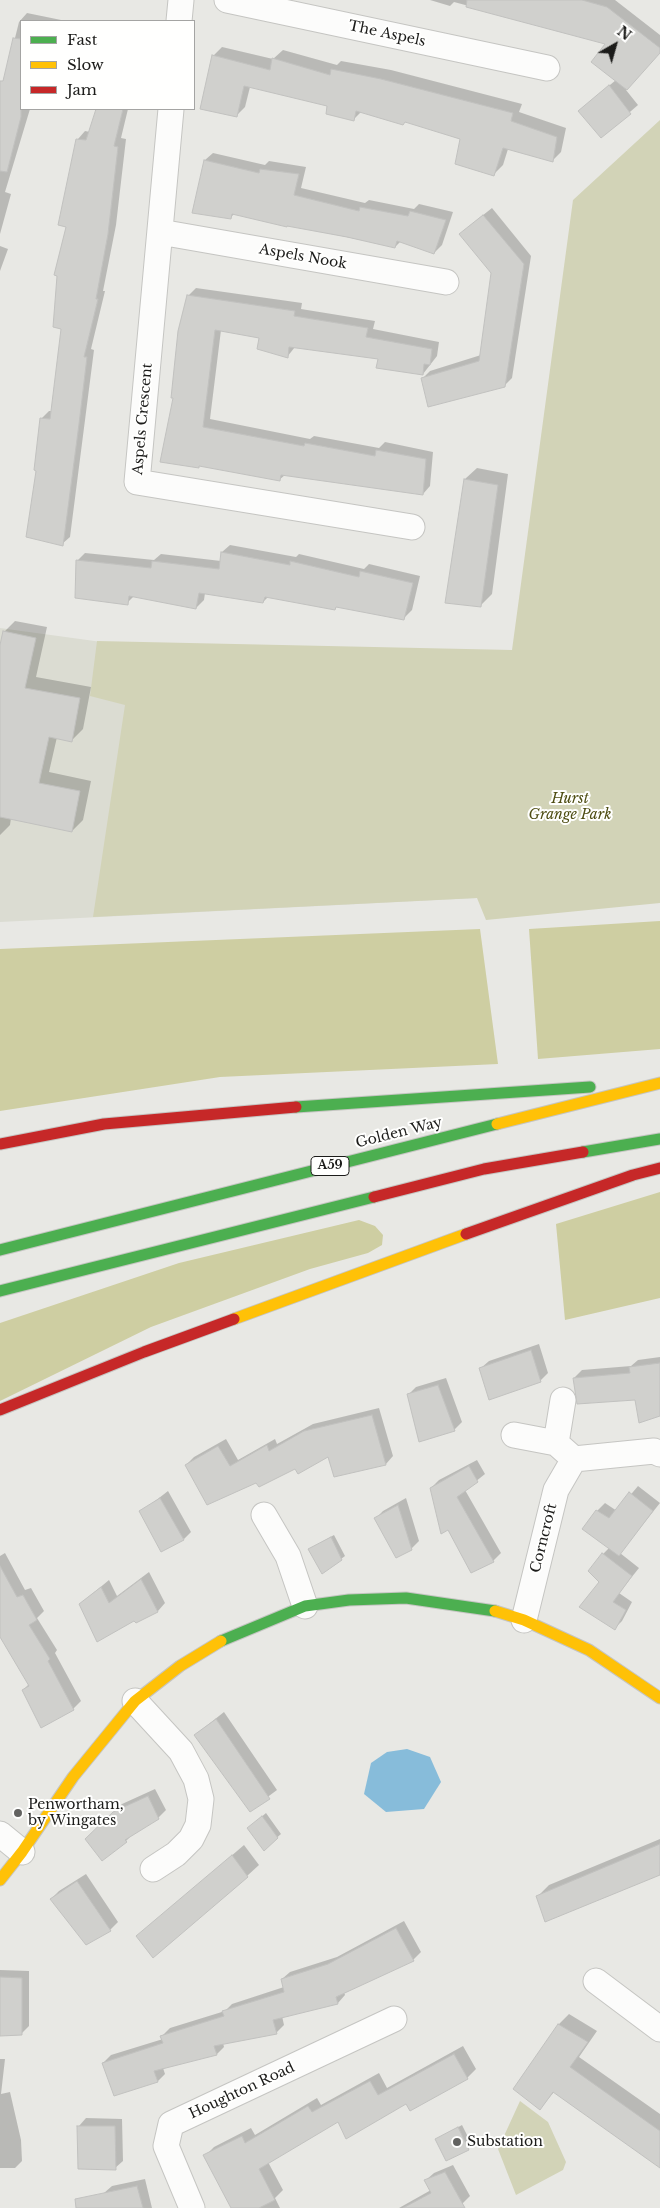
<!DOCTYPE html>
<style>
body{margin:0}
#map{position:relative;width:660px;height:2208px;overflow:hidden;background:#e8e8e4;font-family:"Libre Baskerville",serif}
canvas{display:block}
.legend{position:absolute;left:20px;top:20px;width:175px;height:90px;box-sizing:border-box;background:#fffffe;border:1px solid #a4a4a3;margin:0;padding:6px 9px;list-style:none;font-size:15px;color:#1c1c1a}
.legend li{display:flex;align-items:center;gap:10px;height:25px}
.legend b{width:25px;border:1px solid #a4a4a3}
.north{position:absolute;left:590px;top:20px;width:50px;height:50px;-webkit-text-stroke:4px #fffffe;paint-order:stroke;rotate:38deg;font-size:14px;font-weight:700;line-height:20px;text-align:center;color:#1c1c1a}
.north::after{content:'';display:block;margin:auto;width:18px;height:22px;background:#1c1c1a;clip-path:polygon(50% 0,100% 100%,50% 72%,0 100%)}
</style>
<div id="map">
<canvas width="660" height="2208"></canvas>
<ul class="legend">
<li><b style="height:6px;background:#4caf50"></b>Fast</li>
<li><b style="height:6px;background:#ffc107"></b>Slow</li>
<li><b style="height:6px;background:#c62828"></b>Jam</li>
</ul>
<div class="north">N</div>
</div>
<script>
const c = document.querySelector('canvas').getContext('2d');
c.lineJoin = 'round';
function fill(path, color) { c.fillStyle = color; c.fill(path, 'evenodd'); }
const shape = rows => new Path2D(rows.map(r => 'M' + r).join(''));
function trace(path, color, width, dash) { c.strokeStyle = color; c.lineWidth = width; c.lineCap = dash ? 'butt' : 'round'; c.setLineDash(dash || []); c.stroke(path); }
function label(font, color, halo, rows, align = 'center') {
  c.font = font + ' "Libre Baskerville",serif'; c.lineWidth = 4; c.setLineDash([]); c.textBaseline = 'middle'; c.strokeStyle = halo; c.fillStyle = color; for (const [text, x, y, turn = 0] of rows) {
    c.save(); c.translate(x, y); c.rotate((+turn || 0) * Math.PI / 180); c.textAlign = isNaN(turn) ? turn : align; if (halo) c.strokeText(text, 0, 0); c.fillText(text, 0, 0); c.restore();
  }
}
fill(shape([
 [0,628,109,643,478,898,0,922]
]), '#dbdcd2');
fill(shape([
 [660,120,660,903,486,920,477,898,93,917,125,705,90,696,97,641,512,650,573,200],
 [520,2101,548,2122,566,2162,563,2170,516,2195,498,2149]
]), '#d2d3b7');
fill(shape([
 [660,921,660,1049,538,1059,529,929],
 [480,929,498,1064,220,1077,0,1111,0,949],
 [660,1192,660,1298,565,1320,556,1224],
 [359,1220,375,1226,383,1235,382,1245,368,1253,310,1269,151,1327,0,1401,0,1323,179,1263]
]), '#cecea2');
fill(shape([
 [407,1749,430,1757,441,1782,424,1809,386,1812,364,1794,371,1763,387,1752]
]), '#87bcda');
fill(shape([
 [430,0,615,0,660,35,660,52,626,90,638,105,601,137,588,103,616,80,607,43,454,2,450,6],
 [27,13,66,21,21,21,21,109,30,109,5,192,11,194,0,234,0,87,5,78,19,22],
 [222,47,273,59,283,50,337,65,341,61,391,70,522,104,519,112,566,128,561,152,552,161,508,149,503,165,494,174,461,139,406,121,362,111,354,119,328,105,250,87,245,107,236,116,213,56],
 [97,109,128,109,121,138,126,139,116,225,103,291,105,291,91,349,94,350,70,537,62,544,38,470,41,419,49,411,52,411,62,328,67,226,78,139,85,131,90,132],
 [213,153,265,165,269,161,306,167,301,188,365,203,369,200,414,209,419,204,453,212,442,245,434,253,401,241,395,247,234,214,231,217,205,160],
 [492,208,531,256,512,378,504,386,422,379,430,371,481,355,492,273,468,227],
 [0,246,8,249,0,271],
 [196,288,302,303,301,309,375,321,373,329,439,342,437,356,423,374,380,358,295,347,287,357,260,337,221,330,210,419,310,439,314,436,379,448,385,442,433,452,430,486,423,494,285,475,279,480,200,465,174,397,188,296],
 [477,468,508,474,492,594,481,605,447,602,465,479],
 [230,545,296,557,299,554,364,569,369,564,420,576,412,610,404,618,337,606,334,609,269,596,263,602,205,593,204,600,196,608,134,596,127,603,77,561,85,553,154,560,161,554,221,561,222,552],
 [15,621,47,627,36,677,91,687,83,729,72,740,57,737,49,772,91,781,83,820,72,831,11,818,10,825,0,835,0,651,4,632],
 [539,1344,548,1373,540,1381,481,1368,489,1361],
 [660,1357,660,1415,636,1398,574,1378,582,1370,631,1366,638,1360],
 [446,1378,462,1422,454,1430,408,1395,416,1387],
 [379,1408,393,1456,386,1464,334,1476,328,1455,257,1482,186,1465,194,1457,226,1439,238,1460,275,1439,277,1444,313,1424],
 [477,1460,485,1474,465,1490,501,1553,493,1561,472,1572,431,1488,439,1480],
 [638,1486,660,1503,620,1553,639,1568,619,1593,632,1602,622,1621,615,1628,601,1582,603,1554,609,1548,597,1511,605,1503,617,1511],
 [168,1491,191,1532,184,1539,141,1512],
 [406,1498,419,1541,411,1549,376,1518,383,1511],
 [334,1535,345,1556,341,1559,309,1549],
 [5,1553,25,1590,31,1588,44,1611,37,1618,57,1650,55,1653,81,1701,73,1709,23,1690,29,1684,0,1635,0,1556],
 [149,1572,165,1603,158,1611,136,1622,135,1620,80,1604,109,1580,117,1596],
 [224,1712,277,1790,250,1810,195,1735],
 [155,1789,166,1810,158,1818,134,1833,126,1841,87,1839,122,1804],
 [266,1813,281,1834,264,1849,252,1825],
 [660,1839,660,1874,538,1896,549,1885],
 [244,1845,259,1865,247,1876,138,1936],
 [86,1874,118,1922,110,1930,86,1944,51,1899,59,1891],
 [404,1921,421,1952,413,1960,344,1992,345,1995,338,2003,282,2016,284,2025,276,2033,223,2043,224,2047,217,2054,163,2068,165,2074,158,2081,103,2063,111,2055,163,2039,162,2036,170,2028,225,2011,232,2004,284,1987,282,1979,290,1972,337,1957],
 [0,1970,29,1971,29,2026,21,2034,0,2035],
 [569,2014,597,2031,579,2057,660,2114,660,2167,554,2092,540,2109,515,2089,559,2024],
 [463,2046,476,2069,467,2078,339,2120,268,2162,283,2190,275,2198,280,2208,232,2208,205,2156,214,2147,251,2128,255,2135,317,2098,321,2105,379,2073,387,2088],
 [0,2059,5,2059,1,2094,10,2092,21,2140,22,2161,15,2168,0,2168],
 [86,2118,122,2119,123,2161,115,2168,79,2126],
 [462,2125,472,2145,468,2149,437,2139],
 [453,2165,470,2196,462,2204,456,2208,399,2208,431,2190,426,2180,434,2173],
 [145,2179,152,2208,106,2208,104,2193,112,2186]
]), '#0003');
const building = shape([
 [467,0,582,0,607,7,660,48,660,53,627,90,591,62,605,44,466,7,467,0],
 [13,38,21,39,21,117,7,172,0,171,0,81,3,81,13,38],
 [212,55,270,70,272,58,330,75,331,69,381,79,513,113,511,121,557,137,553,162,503,148,494,176,455,164,460,139,405,122,403,125,356,111,354,121,326,114,327,106,244,86,237,117,200,109,212,55],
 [609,85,631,114,601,138,578,111,609,85],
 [96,109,123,109,114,146,118,147,108,234,96,299,98,299,84,357,87,357,79,424,63,546,26,537,36,471,34,470,40,418,50,419,61,329,53,327,57,276,54,275,66,227,58,225,76,139,86,140,96,109],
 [204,160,259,173,260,169,299,174,294,195,359,211,360,207,408,216,410,211,446,220,434,254,397,241,395,248,347,237,287,226,287,227,232,214,231,219,192,213,204,160],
 [483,215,524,264,505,387,428,407,421,378,479,361,491,273,459,234,483,215],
 [187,295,295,311,294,316,368,328,366,337,432,349,430,365,424,364,423,375,376,368,378,359,289,347,288,358,257,349,259,338,215,330,203,427,304,446,305,443,375,456,376,450,426,459,423,495,281,475,280,481,199,466,199,468,160,462,173,398,171,398,178,331,187,295],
 [464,479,498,485,481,607,445,603,464,479],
 [221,552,290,565,290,561,359,577,360,571,413,583,404,620,336,607,335,610,265,597,263,603,199,593,196,609,129,596,128,605,75,598,76,560,151,568,152,561,219,569,221,552],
 [3,631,36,638,25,688,80,698,72,742,49,737,39,783,80,791,72,832,0,817,0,645,3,631],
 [531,1350,541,1382,489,1400,479,1368,531,1350],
 [660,1363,660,1416,639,1423,635,1400,577,1404,573,1378,630,1373,629,1367,660,1363],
 [438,1385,455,1431,419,1442,407,1394,438,1385],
 [372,1415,386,1465,334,1477,328,1457,298,1474,295,1469,259,1487,256,1483,207,1505,185,1465,218,1446,230,1466,267,1445,269,1451,304,1431,372,1415],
 [469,1466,478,1482,457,1497,494,1562,471,1573,448,1530,441,1534,430,1488,469,1466],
 [629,1492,653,1511,619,1556,582,1529,596,1510,609,1518,629,1492],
 [160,1498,184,1540,161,1552,139,1511,160,1498],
 [398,1505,412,1550,396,1558,374,1518,398,1505],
 [331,1537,342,1560,322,1574,308,1549,331,1537],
 [602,1553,632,1576,613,1602,626,1610,615,1630,579,1607,599,1582,588,1571,602,1553],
 [0,1566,17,1597,23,1595,37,1620,29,1625,50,1659,48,1661,74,1710,41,1728,22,1690,29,1686,0,1637,0,1566],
 [141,1579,158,1612,136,1623,134,1621,97,1642,79,1604,101,1587,109,1603,141,1579],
 [216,1719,270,1799,250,1812,194,1735,216,1719],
 [148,1796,159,1819,125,1840,127,1842,102,1861,85,1839,113,1812,148,1796],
 [262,1816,278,1838,264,1851,247,1828,262,1816],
 [660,1844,660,1875,545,1922,536,1896,660,1844],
 [232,1855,248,1877,153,1958,136,1936,232,1855],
 [77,1881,111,1931,86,1945,50,1899,77,1881],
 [396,1928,414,1961,336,1997,338,2004,273,2020,277,2034,214,2046,217,2055,154,2071,158,2082,114,2096,102,2063,163,2043,160,2036,224,2016,222,2011,284,1992,281,1979,328,1964,396,1928],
 [0,1977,22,1978,22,2035,0,2036,0,1977],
 [558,2024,588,2042,570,2067,660,2131,660,2168,553,2092,540,2110,513,2089,558,2024],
 [454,2054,468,2079,410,2111,406,2104,346,2139,338,2122,259,2169,275,2200,259,2208,231,2208,203,2155,242,2136,245,2143,308,2106,312,2112,370,2081,378,2095,454,2054],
 [77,2126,115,2126,116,2170,78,2169,77,2126],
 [458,2127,469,2150,446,2161,435,2139,458,2127],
 [445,2172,465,2208,403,2208,431,2193,424,2180,445,2172],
 [137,2186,143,2208,76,2208,75,2199,137,2186]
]);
fill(building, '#d0d0cd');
trace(building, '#c1c1bf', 1);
const street = shape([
 [227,0,547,68],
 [179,21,181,0],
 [171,109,137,482,412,527],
 [160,232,446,282],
 [563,1400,556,1443,574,1459],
 [514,1435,556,1443],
 [264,1515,288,1556,305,1606],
 [524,1620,556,1490,574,1459,654,1451,660,1454],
 [135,1701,181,1751,196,1779,201,1799,198,1825,191,1839,176,1854,153,1869],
 [0,1834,22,1852],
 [596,1981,660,2029],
 [192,2208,166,2146,171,2124,394,2019]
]);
const fast = shape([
 [296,1107,590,1087],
 [583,1152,660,1139],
 [0,1250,497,1124],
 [0,1291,374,1197],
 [221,1641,305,1606,349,1600,406,1598,495,1611]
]);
const slow = shape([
 [497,1124,660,1083],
 [234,1319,466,1234],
 [495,1611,524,1620,589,1650,660,1698],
 [0,1880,22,1852,73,1777,135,1701,180,1666,221,1641]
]);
const jam = shape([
 [0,1144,104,1124,296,1107],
 [374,1197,484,1169,583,1152],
 [466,1234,633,1175,660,1168],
 [0,1410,144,1352,234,1319]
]);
trace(street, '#c5c5c2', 27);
trace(fast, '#c5c5c2', 13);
trace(slow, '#c5c5c2', 13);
trace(jam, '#c5c5c2', 13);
trace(street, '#fcfcfb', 25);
trace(fast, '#4caf50', 11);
trace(slow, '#ffc107', 11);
trace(jam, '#c62828', 11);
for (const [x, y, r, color] of [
 [18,1813,5,"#636361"],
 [457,2142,5,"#636361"]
]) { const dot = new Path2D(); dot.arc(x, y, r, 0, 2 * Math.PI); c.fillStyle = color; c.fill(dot); trace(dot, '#fffffe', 2); }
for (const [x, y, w] of [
 [330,1166,38]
]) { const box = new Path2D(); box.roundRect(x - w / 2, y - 9.5, w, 19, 4); c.fillStyle = '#fffffe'; c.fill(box); trace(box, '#1c1c1a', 1); }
label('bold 12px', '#1c1c1a', null, [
 ["A59",330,1166]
]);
label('14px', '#1c1c1a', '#fffffe', [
 ["The Aspels",387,34,12],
 ["Aspels Nook",303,257,10],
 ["Aspels Crescent",143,419,-85],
 ["Golden Way",399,1133,-14],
 ["Corncroft",544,1538,-76],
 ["Houghton Road",242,2091,-25]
]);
label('italic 14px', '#4e4d12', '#fffffe', [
 ["Hurst",570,799],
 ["Grange Park",570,815]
]);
label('14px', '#1c1c1a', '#fffffe', [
 ["Penwortham,",28,1805],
 ["by Wingates",28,1821],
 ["Substation",467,2142]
], 'left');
</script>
